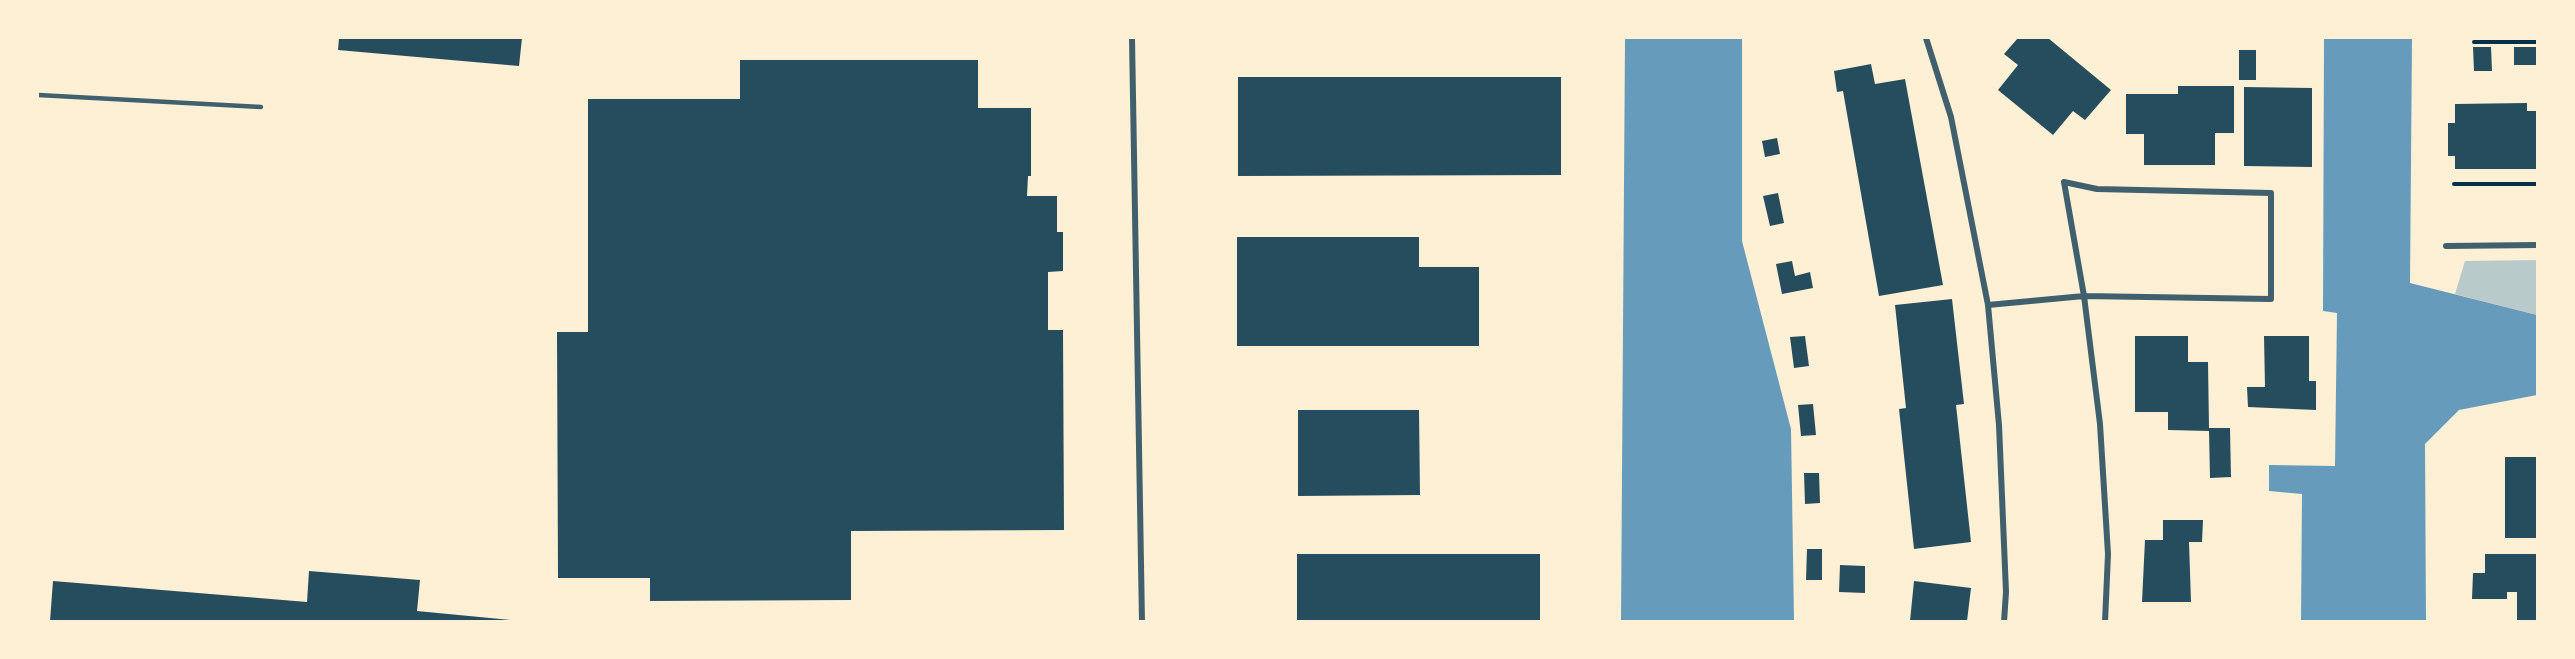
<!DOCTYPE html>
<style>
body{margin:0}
#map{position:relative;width:2575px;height:659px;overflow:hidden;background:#fdf0d5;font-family:"IBM Plex Sans",sans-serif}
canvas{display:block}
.frame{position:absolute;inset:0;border:39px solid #fdf0d5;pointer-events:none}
</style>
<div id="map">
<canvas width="2575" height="659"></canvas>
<div class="frame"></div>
</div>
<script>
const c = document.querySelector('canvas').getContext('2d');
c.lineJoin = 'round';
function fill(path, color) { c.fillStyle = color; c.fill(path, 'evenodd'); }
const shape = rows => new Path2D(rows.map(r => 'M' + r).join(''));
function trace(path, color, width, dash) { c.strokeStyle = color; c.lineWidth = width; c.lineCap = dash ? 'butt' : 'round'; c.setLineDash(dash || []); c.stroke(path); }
fill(shape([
 [2537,260,2537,315,2455,294,2465,261]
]), '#b9caca');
fill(shape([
 [1625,38,1742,38,1742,241,1791,429,1794,621,1621,621],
 [2324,38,2412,38,2410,283,2537,315,2537,395,2459,410,2425,444,2426,621,2301,621,2302,494,2269,491,2269,465,2335,466,2337,313,2323,311]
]), '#669bbc');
fill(shape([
 [339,38,522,38,519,66,338,50],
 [2018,38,2048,38,2111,90,2085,120,2073,111,2053,135,1998,90,2018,65,2004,54],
 [2473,47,2491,47,2492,71,2474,71],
 [2514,47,2538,47,2538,65,2514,65],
 [2239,50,2256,50,2256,80,2239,80],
 [740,60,978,60,978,108,1031,108,1031,176,1028,176,1027,196,1057,196,1057,232,1063,232,1063,271,1048,272,1048,330,1063,330,1064,530,851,531,851,600,650,601,650,578,558,578,557,332,588,332,588,99,740,99],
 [1871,64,1875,84,1905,79,1943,285,1879,296,1843,91,1837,92,1834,71],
 [1238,77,1561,77,1561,175,1238,176],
 [2178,86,2234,86,2234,133,2215,133,2215,165,2144,165,2144,134,2126,134,2126,94,2178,94],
 [2244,87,2312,88,2312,167,2244,166],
 [2527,103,2527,111,2538,111,2538,169,2455,169,2455,156,2448,156,2448,123,2455,123,2455,104],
 [1777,138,1780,154,1765,157,1762,141],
 [1778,193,1784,223,1770,226,1763,196],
 [1237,237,1419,237,1419,267,1479,267,1479,346,1237,346],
 [1792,261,1795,276,1810,272,1813,288,1782,294,1776,264],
 [1952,299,1964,404,1956,405,1971,542,1914,549,1899,409,1906,408,1895,305],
 [1805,336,1809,366,1794,368,1790,337],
 [2135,336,2188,336,2188,362,2208,362,2209,428,2230,428,2231,477,2210,478,2209,431,2168,430,2168,412,2135,412],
 [2264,336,2309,336,2309,381,2316,381,2316,410,2248,407,2247,387,2265,387],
 [1813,404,1816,435,1801,436,1798,405],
 [1298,410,1419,410,1420,495,1298,496],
 [2505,457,2538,457,2538,538,2505,538],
 [1804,473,1819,473,1820,503,1805,504],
 [2163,520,2203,520,2202,542,2189,542,2191,602,2142,602,2145,540,2163,540],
 [1807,549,1822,549,1822,580,1806,580],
 [1297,554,1540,554,1540,621,1297,621],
 [2485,554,2538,554,2538,621,2517,621,2517,592,2507,592,2507,599,2472,599,2473,573,2485,573],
 [1840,565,1865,566,1865,593,1839,592],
 [309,571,420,580,417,611,521,621,50,621,53,581,307,602],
 [1914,581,1971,588,1967,621,1910,621]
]), '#264d5e');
trace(shape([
 [2474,42,2538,42],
 [2454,184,2538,184]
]), '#003049', 4);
trace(shape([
 [38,95,261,107]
]), '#3f606c', 4.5);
trace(shape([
 [1132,38,1142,622],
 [1926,38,1951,117,1988,305,1999,425,2006,592,2004,622],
 [2064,182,2097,189,2271,193,2271,299,2084,296,2064,182],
 [2446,246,2538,245],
 [1988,305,2084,296,2100,424,2108,554,2105,622]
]), '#3f606c', 6);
</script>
